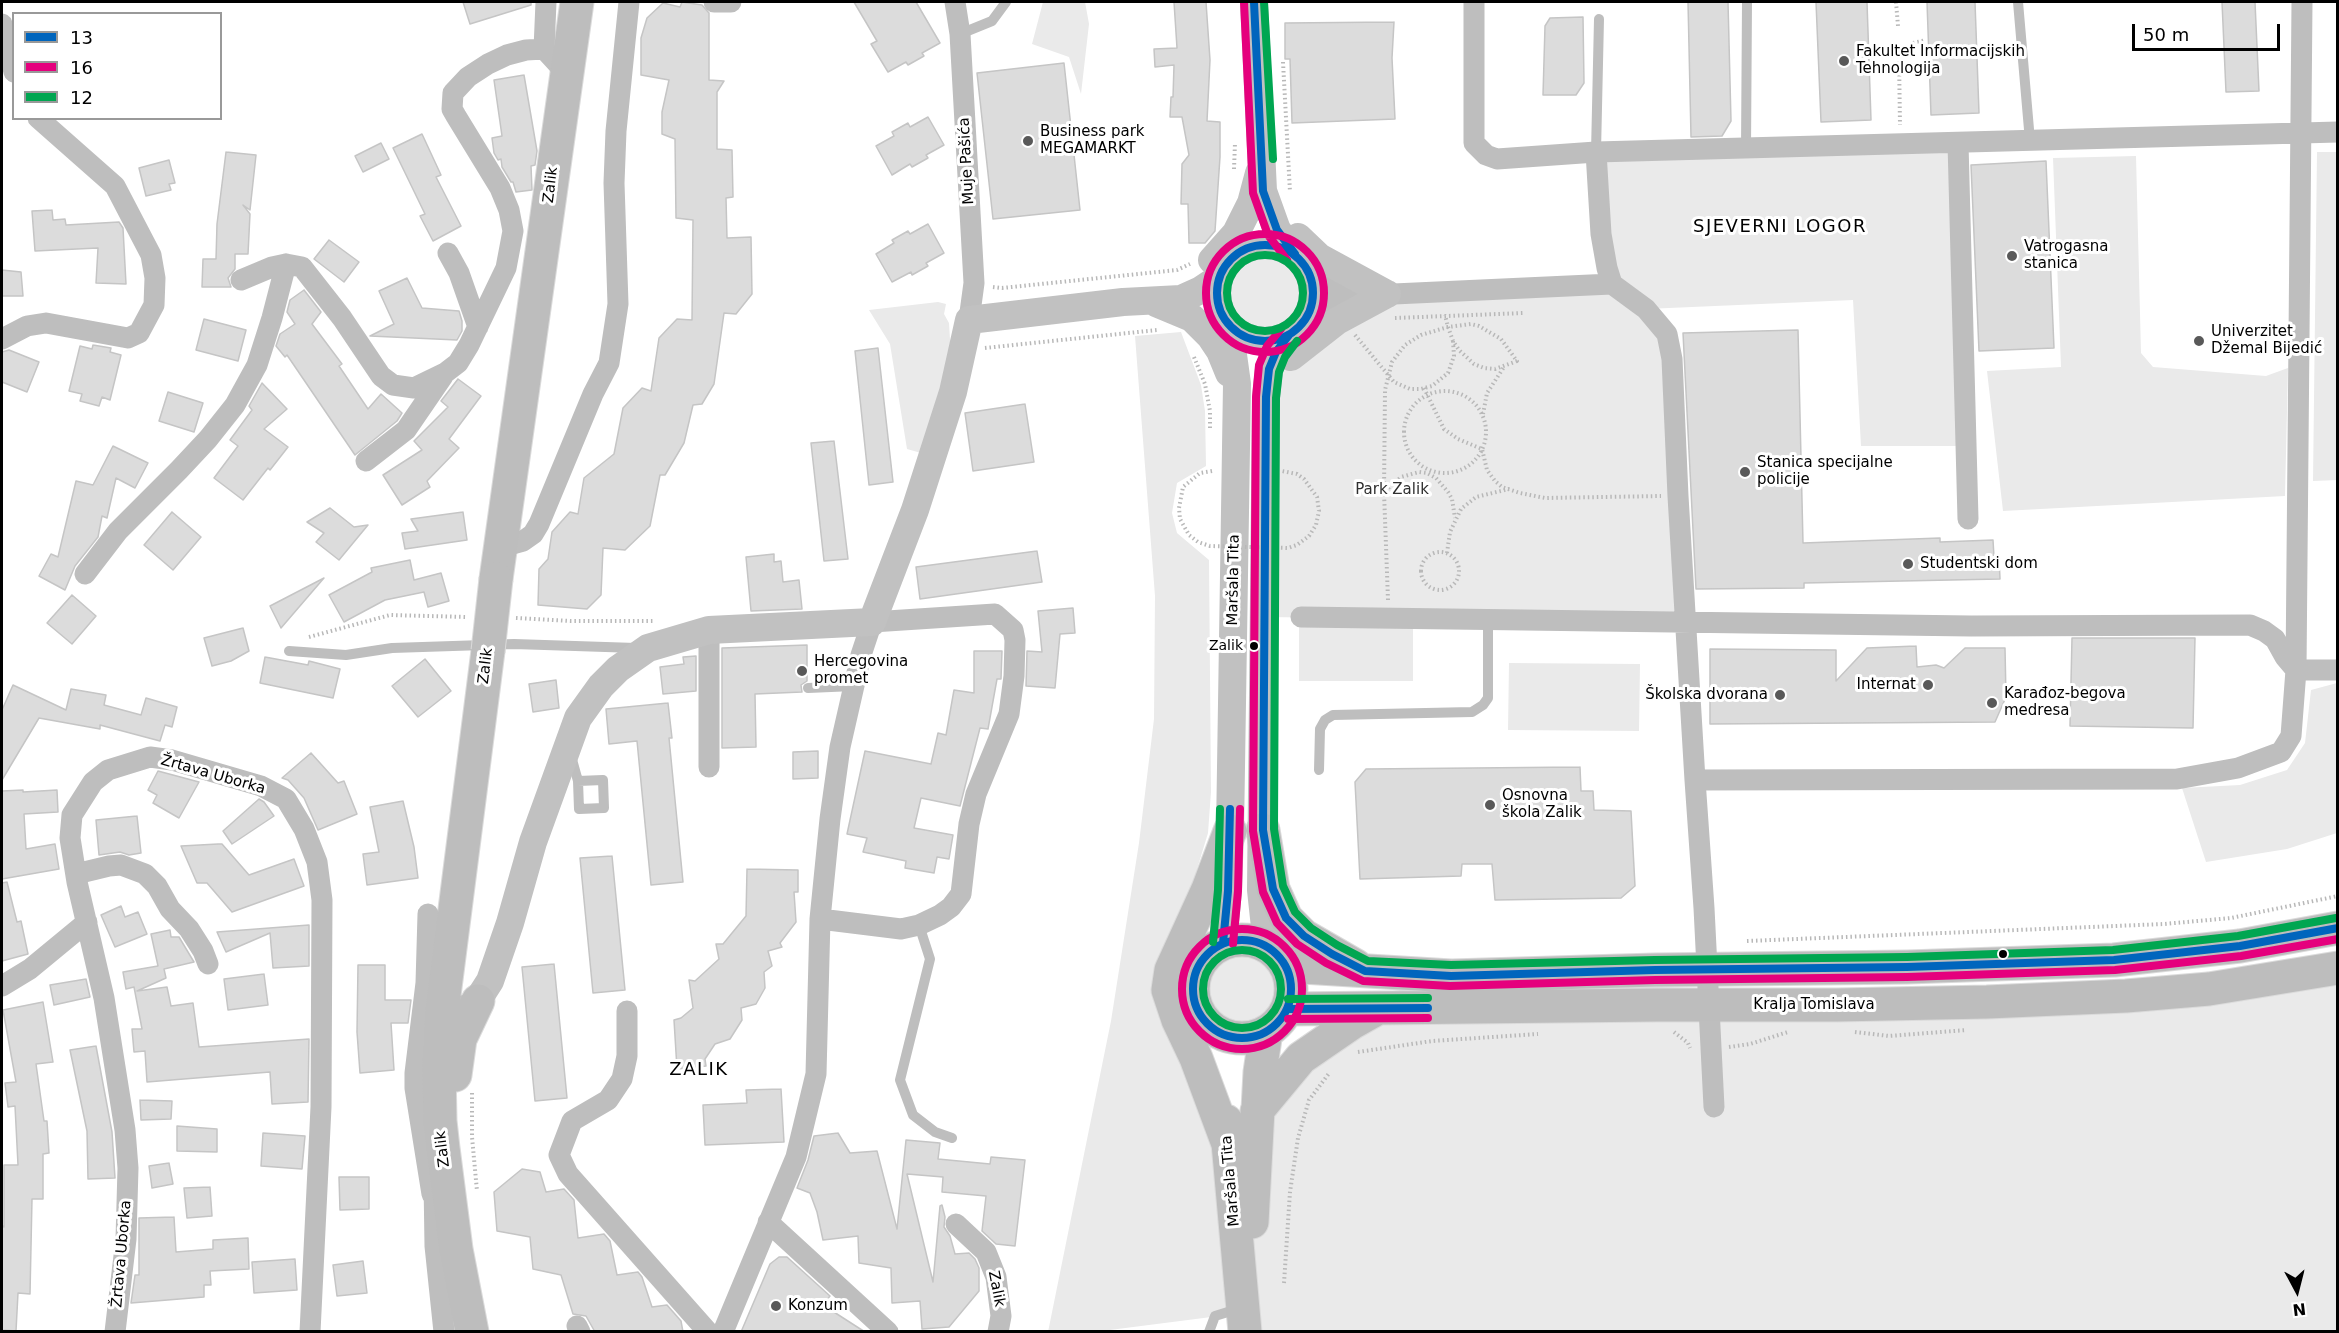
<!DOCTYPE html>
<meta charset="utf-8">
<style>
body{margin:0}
#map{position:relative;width:2339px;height:1333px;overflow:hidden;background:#fff;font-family:"DejaVu Sans",sans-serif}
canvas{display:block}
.frame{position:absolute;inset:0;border:3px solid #000;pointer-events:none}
.legend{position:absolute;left:12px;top:12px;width:210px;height:108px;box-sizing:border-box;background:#fff;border:2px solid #999;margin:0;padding:8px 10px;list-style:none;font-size:18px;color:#000}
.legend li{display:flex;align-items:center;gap:12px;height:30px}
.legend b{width:30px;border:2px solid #999}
.north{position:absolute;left:2267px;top:1261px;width:60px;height:60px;-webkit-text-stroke:4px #fff;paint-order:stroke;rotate:173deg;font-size:16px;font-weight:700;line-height:24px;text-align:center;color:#000}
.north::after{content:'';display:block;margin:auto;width:21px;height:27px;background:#000;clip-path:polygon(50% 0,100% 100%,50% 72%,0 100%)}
.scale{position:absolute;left:2132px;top:24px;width:148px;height:27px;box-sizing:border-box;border:3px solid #000;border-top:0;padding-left:8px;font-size:18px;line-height:21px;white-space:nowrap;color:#000;-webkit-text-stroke:4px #fff;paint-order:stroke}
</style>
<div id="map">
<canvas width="2339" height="1333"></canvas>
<div class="frame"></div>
<ul class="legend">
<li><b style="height:8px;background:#0065bd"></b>13</li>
<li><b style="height:8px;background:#e5007d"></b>16</li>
<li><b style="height:8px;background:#00a651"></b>12</li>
</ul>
<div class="north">N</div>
<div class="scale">50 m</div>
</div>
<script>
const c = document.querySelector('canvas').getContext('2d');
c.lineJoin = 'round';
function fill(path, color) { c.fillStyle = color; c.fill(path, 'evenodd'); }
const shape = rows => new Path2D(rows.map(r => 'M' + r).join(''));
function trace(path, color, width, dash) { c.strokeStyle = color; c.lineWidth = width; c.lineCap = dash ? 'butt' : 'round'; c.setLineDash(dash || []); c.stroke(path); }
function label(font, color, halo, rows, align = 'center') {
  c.font = font + ' "DejaVu Sans",sans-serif'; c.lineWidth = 6; c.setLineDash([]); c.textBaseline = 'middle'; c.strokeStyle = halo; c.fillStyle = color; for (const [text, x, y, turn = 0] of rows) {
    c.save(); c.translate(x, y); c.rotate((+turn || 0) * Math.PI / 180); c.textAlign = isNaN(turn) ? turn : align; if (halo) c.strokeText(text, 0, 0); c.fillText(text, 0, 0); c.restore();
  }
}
fill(shape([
 [1043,2,1085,2,1089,24,1081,94,1069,57,1032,44],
 [1958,148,1966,446,1861,446,1853,300,1646,309,1667,334,1686,622,1264,617,1266,397,1283,364,1387,294,1612,284,1596,156],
 [2317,152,2337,152,2338,480,2313,481],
 [2136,156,2141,353,2153,367,2266,376,2288,368,2285,496,2003,511,1987,371,2061,367,2053,158],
 [1264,247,1279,249,1310,280,1312,295,1309,309,1277,338,1263,339,1249,336,1237,330,1227,320,1221,307,1219,294,1227,267,1236,257,1249,250],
 [938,302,946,304,944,314,949,323,952,373,928,455,907,449,890,344,869,310],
 [1181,332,1201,385,1205,411,1206,466,1177,483,1172,513,1177,533,1209,560,1211,792,1208,833,1156,1004,1160,1021,1174,1048,1212,1138,1227,1315,1102,1331,1048,1332,1111,1021,1139,843,1154,719,1155,596,1135,336],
 [1299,626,1413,626,1413,681,1299,681],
 [1509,663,1640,664,1639,731,1508,730],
 [2337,683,2337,833,2287,849,2206,862,2182,788,2240,785,2287,770,2305,743,2311,690],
 '1197 989a45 45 0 1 1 90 0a45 45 0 1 1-90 0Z',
 [2337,968,2337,1331,1247,1332,1257,1111,1352,1023]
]), '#eaeaea');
const building = shape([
 [463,2,531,2,531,5,470,24,463,2],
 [682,2,702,5,709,13,709,80,724,81,717,92,717,149,732,150,733,197,726,198,727,238,751,237,752,294,736,314,724,313,714,384,702,404,693,405,684,443,665,475,660,475,650,526,625,550,603,548,601,595,587,609,538,605,539,569,548,559,552,532,570,512,578,514,584,478,614,454,623,408,642,388,651,391,659,338,677,319,692,320,693,220,676,218,675,139,662,134,662,112,669,80,641,75,641,38,647,18,663,3,680,7,682,2],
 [854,2,916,2,940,43,922,53,924,56,908,65,906,62,888,72,871,44,877,41,854,2],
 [1174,2,1206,2,1210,60,1207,121,1220,122,1220,157,1215,231,1205,243,1189,243,1188,204,1181,204,1182,164,1189,155,1182,117,1170,117,1171,97,1173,97,1174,65,1155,67,1154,49,1177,48,1174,2],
 [1688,2,1728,2,1731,121,1722,136,1691,137,1688,2],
 [1816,2,1867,2,1871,120,1821,122,1816,2],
 [1927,2,1975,2,1979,113,1931,115,1927,2],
 [2222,2,2255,2,2259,91,2226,92,2222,2],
 [1583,17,1584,83,1576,95,1543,95,1545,26,1550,18,1583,17],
 [1394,22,1392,58,1395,119,1292,123,1290,59,1285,59,1285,23,1394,22],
 [1064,63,1080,210,993,219,977,73,1064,63],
 [524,75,537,151,535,165,531,166,532,190,516,192,513,182,511,182,502,167,501,159,498,160,494,153,492,138,502,136,494,80,524,75],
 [928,117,944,145,926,155,928,158,912,167,910,164,892,175,876,146,894,136,892,132,908,123,910,127,928,117],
 [422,134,441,175,436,177,461,226,433,241,420,216,425,214,393,148,422,134],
 [381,143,389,159,363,172,355,156,381,143],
 [226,152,256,155,250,210,243,205,250,214,248,254,235,254,235,269,228,278,231,287,202,287,203,259,216,259,217,224,226,152],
 [169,160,175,183,169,184,171,190,146,196,139,168,169,160],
 [2046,161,2054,348,1979,351,1971,165,2046,161],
 [52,210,53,220,65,219,66,225,119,222,123,228,126,284,96,283,98,248,35,251,32,211,52,210],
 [928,224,944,253,926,263,928,266,912,275,911,272,892,282,876,254,894,243,892,240,908,231,910,234,928,224],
 [329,240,359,262,344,282,314,259,329,240],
 [2,270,21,272,23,296,2,296,2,270],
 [407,278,422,308,459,311,462,321,462,331,457,340,370,336,394,324,379,291,407,278],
 [304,290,321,312,312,324,342,364,339,366,368,409,381,394,402,413,397,421,355,455,287,355,285,357,276,346,280,334,295,324,287,312,290,300,304,290],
 [204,319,246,330,238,361,196,350,204,319],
 [1798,330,1803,543,1940,538,1940,542,1993,540,1994,557,1999,557,2000,579,1804,583,1804,588,1696,589,1683,333,1798,330],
 [93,345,111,348,110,352,121,355,110,400,102,397,99,406,80,401,82,394,69,391,80,346,92,349,93,345],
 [878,348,893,482,869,485,855,351,878,348],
 [9,350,39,362,27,392,2,382,2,352,9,350],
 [458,379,481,396,449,439,459,448,427,481,430,487,402,505,383,475,422,450,414,441,448,407,441,401,458,379],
 [262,383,287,409,264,429,288,447,270,470,268,468,243,500,214,478,238,446,230,440,252,410,249,406,262,383],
 [168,392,203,403,194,432,159,421,168,392],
 [1025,404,1034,462,973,471,965,413,1025,404],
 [834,441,848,559,824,561,811,443,834,441],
 [113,446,148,463,135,488,116,478,107,518,102,516,98,537,75,566,65,590,39,576,51,554,58,557,76,481,93,485,113,446],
 [330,508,354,527,368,525,339,560,316,542,324,533,307,522,330,508],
 [172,512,201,537,173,570,144,545,172,512],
 [463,512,467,540,405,549,402,533,418,531,411,519,463,512],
 [1037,551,1042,582,920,599,916,567,1037,551],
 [774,554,774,562,781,561,783,582,799,580,802,609,751,611,746,557,774,554],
 [410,560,414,580,441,573,449,601,428,607,424,592,385,600,344,622,329,595,372,572,371,568,410,560],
 [324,578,281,628,270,606,324,578],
 [72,595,96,616,72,644,47,623,72,595],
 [1073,608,1075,633,1060,634,1055,688,1026,686,1027,651,1042,652,1038,611,1073,608],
 [243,628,249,651,231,661,212,666,204,638,243,628],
 [2072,638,2195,638,2193,728,2070,726,2072,638],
 [807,645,807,681,801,685,802,692,755,694,756,747,722,748,722,648,807,645],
 [1916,646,1917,667,1936,665,1944,668,1965,648,2005,648,2006,697,1995,722,1710,724,1710,649,1836,650,1836,681,1867,648,1916,646],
 [974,651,1002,651,1001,679,997,679,988,729,980,728,960,806,921,798,914,828,953,835,949,859,937,857,934,873,905,868,906,861,863,852,867,838,847,834,865,751,931,764,938,733,946,735,954,690,974,693,974,651],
 [696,656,696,691,663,694,660,667,684,664,683,657,696,656],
 [265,657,308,665,309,661,340,669,333,698,260,683,265,657],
 [425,659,451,691,418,717,392,686,425,659],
 [556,680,559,708,533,712,529,684,556,680],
 [13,685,66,710,71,689,106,695,104,705,141,715,146,698,177,707,172,727,165,725,160,741,100,725,100,729,39,718,2,780,2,710,13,685],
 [668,703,672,738,669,738,683,882,651,885,637,741,609,744,606,709,668,703],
 [818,751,818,778,793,779,793,752,818,751],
 [311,753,338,783,344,781,357,814,318,830,304,798,288,780,282,778,311,753],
 [1580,767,1581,791,1593,791,1594,810,1631,811,1635,886,1621,898,1495,900,1492,864,1462,864,1461,876,1360,879,1355,782,1366,769,1580,767],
 [158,771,199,782,179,818,153,803,157,795,148,790,158,771],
 [23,790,23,792,57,790,58,812,24,814,26,849,55,844,59,869,2,879,2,791,23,790],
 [259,799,264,802,274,816,232,844,223,831,259,799],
 [403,801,414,847,418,878,367,885,363,854,379,852,370,807,403,801],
 [137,816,141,853,129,855,120,852,99,855,96,820,137,816],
 [218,844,222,844,249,875,294,859,304,886,232,912,207,883,197,883,181,846,218,844],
 [612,856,625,990,593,993,580,858,612,856],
 [747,869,798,870,798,892,794,892,796,922,780,943,782,947,768,951,772,966,764,972,765,988,756,1004,741,1008,742,1020,730,1039,715,1044,705,1059,706,1066,677,1069,674,1020,681,1018,693,1008,689,980,695,981,719,959,716,944,723,944,746,916,747,869],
 [7,882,17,922,21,921,28,954,2,961,2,883,7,882],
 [121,906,125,917,138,912,147,934,115,947,101,915,121,906],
 [309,925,309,966,273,968,270,933,226,952,217,932,309,925],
 [170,930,171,937,179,937,194,962,164,969,166,978,137,991,167,987,171,1006,193,1003,199,1047,309,1039,308,1102,272,1104,270,1072,147,1082,145,1051,134,1052,132,1029,142,1029,134,987,126,989,123,972,158,966,151,934,170,930],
 [554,964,567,1098,535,1101,522,967,554,964],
 [358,965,385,965,385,1000,411,1000,408,1023,391,1023,394,1070,360,1073,357,1032,358,965],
 [264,974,268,1005,228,1010,224,979,264,974],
 [86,979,90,997,54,1005,50,985,86,979],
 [43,1002,53,1062,36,1064,44,1121,47,1121,49,1153,43,1154,43,1199,32,1199,30,1294,18,1293,16,1331,2,1330,2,1226,4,1227,4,1165,18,1165,15,1106,8,1107,5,1083,16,1082,3,1010,43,1002],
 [96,1046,112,1132,115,1178,88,1179,87,1131,70,1050,96,1046],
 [781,1089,784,1142,705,1145,703,1105,747,1103,746,1090,781,1089],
 [140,1100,172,1101,171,1119,141,1120,140,1100],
 [177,1126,217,1129,217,1152,177,1151,177,1126],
 [263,1133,305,1136,302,1169,261,1166,263,1133],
 [838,1133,850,1153,877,1151,897,1229,906,1140,940,1143,938,1159,990,1164,991,1157,1025,1160,1015,1246,996,1244,982,1231,986,1196,942,1192,943,1177,907,1174,933,1282,940,1206,942,1205,945,1217,944,1227,950,1236,955,1254,969,1253,975,1259,979,1268,979,1291,949,1327,922,1329,920,1301,892,1303,891,1268,859,1263,858,1236,823,1240,817,1212,810,1193,797,1188,808,1160,814,1136,838,1133],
 [169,1163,173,1184,152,1188,149,1166,169,1163],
 [522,1169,540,1172,546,1192,564,1189,574,1200,578,1238,604,1234,610,1241,617,1275,638,1272,642,1277,652,1307,667,1305,681,1321,683,1332,595,1332,586,1316,573,1314,561,1275,533,1269,530,1237,497,1231,494,1192,522,1169],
 [339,1177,369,1177,369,1209,340,1210,339,1177],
 [210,1187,212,1216,187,1218,184,1188,210,1187],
 [174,1217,176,1252,213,1249,213,1240,248,1238,249,1269,210,1271,211,1285,204,1285,204,1297,131,1303,135,1275,139,1275,139,1218,174,1217],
 [779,1257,787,1257,830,1296,823,1305,865,1332,741,1332,770,1264,779,1257],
 [295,1259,297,1290,254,1293,252,1262,295,1259],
 [363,1261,367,1293,337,1296,333,1265,363,1261]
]);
fill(building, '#dcdcdc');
trace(building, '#c5c5c5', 1.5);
const primary = shape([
 [496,579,577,2],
 [1263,830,1273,889,1286,918,1304,936,1356,966],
 '1193 989a49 49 0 1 1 98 0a49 49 0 1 1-98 0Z',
 [1286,966,1451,976,1655,970,1907,967,2114,960,2240,946,2338,928],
 [1288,1009,1656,1005,1837,1005,1987,1002,2126,996,2209,989,2338,968],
 [455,1075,460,1039,478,1001],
 [1257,1111,1301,1058,1352,1023,1375,1010],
 [1226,1121,1245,1332],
 [1228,1144,1196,1058,1178,1020,1168,990,1171,970,1208,889,1230,831],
 [1252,1222,1260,1072,1266,1032],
 [472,1332,456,1249,443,1148,440,1121,439,1067,442,1011,488,651]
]);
trace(primary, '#dbdbdb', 35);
trace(shape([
 [1896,2,1898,26],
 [1913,43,1926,40],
 [1870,47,1883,46],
 [1899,57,1900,125],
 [1283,62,1290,192],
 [1234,169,1235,143],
 [993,287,1002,288,1177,270,1190,264],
 [1395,318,1524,313],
 [1355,335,1394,382,1410,389,1421,389,1432,386,1448,373,1454,356,1453,341],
 [985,348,1157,330],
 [1194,357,1205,384,1210,411,1210,428],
 [1424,388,1444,429,1458,439,1482,449,1487,470,1495,481,1502,487,1520,493,1545,498,1661,496],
 '1404 432a41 41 0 1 1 82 0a41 41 0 1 1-82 0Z',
 [1483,414,1487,393,1504,367],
 [1385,491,1401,477,1419,472,1427,473,1436,478,1448,492,1452,499,1455,518],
 '1421 571a19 19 0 1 1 38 0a19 19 0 1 1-38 0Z',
 [1447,553,1450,532,1461,509,1476,497,1509,489],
 [1388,600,1384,492,1385,390,1392,362,1405,345,1421,335,1448,327,1471,324,1479,326,1501,339,1517,361,1495,369,1484,368,1474,364,1459,350,1453,341,1448,327,1445,315],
 [516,618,570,621,653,621],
 [309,637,390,615,467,617],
 [1747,941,2164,924,2231,918,2338,896],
 [1674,1032,1688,1043,1690,1048],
 [1855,1032,1889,1036,1967,1030],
 [1729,1047,1750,1044,1788,1032],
 [1358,1052,1432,1041,1538,1034],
 [472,1093,472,1137,477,1191],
 [1284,1283,1290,1192,1298,1138,1309,1100,1330,1072]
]), '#b8b8b8', 4, [1.5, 3]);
trace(shape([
 [2018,2,2030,141],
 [960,34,992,21,1006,2],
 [1746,149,1747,2],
 [1596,152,1599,19],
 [289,651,346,655,392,648,514,644,636,648],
 [808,688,854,686],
 [571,756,578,781,579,809,604,808,603,780,578,781],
 [1319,770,1320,729,1325,720,1333,715,1472,712,1483,705,1488,698,1488,620],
 [919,925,930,959,900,1080,913,1115,935,1132,952,1138],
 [1209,1332,1215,1316,1231,1311,1240,1310]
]), '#bebebe', 10);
trace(shape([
 [714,2,731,2],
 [955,2,960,34,974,283,969,320],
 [1474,2,1474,143,1486,155,1497,159,1596,152,2338,132],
 [2,24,14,72],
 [544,49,546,2],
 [1958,143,1968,519],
 [1596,152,1601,234,1607,268,1612,284,1646,309,1667,334,1672,359,1678,496,1695,780,1704,908,1714,1107],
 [448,253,459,273,478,327],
 [1306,266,1327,282,1350,296],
 [241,280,272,267,286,264,302,267,342,318,381,376,393,385,414,388,445,373,458,363,469,345,506,268,513,231,509,210,500,188,456,116,452,109,453,93,468,77,488,64,507,55,526,50,544,49,567,74],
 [1302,325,1325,308,1350,296,1612,284],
 [2,339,27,326,46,323,128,338,139,333,154,305,155,278,151,255,115,186,38,118],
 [366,461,406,430,443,376],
 [501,547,523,541,533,534,539,524,593,394,609,363,618,304,614,183,616,131,629,2],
 [85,574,118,531,179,470,208,439,235,405,257,365,272,318,286,264],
 [1301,617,1971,626,2250,625,2264,631,2275,639,2285,657,2296,670,2338,670],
 [709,767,709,630],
 [1695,780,2177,779,2238,768,2281,752,2291,736,2296,670,2302,2],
 [76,874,109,866,121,865,145,874,157,886,170,909,189,929,203,951,208,964],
 [428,914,426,983,415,1073,415,1088,432,1194],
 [2,986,30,969,87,922],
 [627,1011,627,1056,622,1079,608,1100,572,1121,559,1155,568,1174,708,1332],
 [434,1181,435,1246,444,1332],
 [768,1222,888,1332],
 [956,1224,986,1252,996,1277,1001,1316,998,1332],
 [577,1326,580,1332],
 [115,1332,126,1239,128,1168,125,1130,104,998,77,882,70,838,72,815,93,782,108,770,150,757,172,760,261,786,286,799,304,829,317,862,322,900,321,1107,310,1332],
 [723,1332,796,1157,816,1074,820,919,830,819,840,747,861,655,872,622,995,614,1013,630,1015,640,1014,676,1009,714,976,794,969,824,961,894,951,907,940,915,919,925,901,929,820,919]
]), '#bebebe', 21);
trace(shape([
 [1254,2,1263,191,1277,230,1295,254],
 [1298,237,1319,257,1387,294],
 '1217 293a48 48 0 1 1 96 0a48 48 0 1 1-96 0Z',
 [1212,260,1236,233,1251,203,1259,173],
 [1156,303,1192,318,1210,336,1220,351,1229,373],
 [1291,357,1337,321,1387,294],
 [1223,943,1228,891,1230,831,1237,384,1229,326],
 [1267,946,1261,890,1266,397,1269,369,1276,352,1289,335],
 [458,1011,474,1006,490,981,510,923,533,842,578,718,601,686,618,669,648,648,709,630,872,622,915,510,953,392,969,320,1123,302,1181,299,1201,290,1219,278]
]), '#c1c1c1', 28);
trace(primary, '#bdbdbd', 33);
const primaryBridge = shape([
 [488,651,496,579]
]);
trace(primaryBridge, '#dbdbdb', 35, []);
trace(shape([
 [1212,471,1200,473,1183,487,1179,508,1180,519,1189,535,1198,542,1210,546,1288,548,1297,545,1309,536,1316,525,1319,511,1317,497,1304,479,1297,474,1282,471]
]), '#b8b8b8', 4, [1.5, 3]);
trace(primaryBridge, '#bdbdbd', 33);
trace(shape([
 [1254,2,1263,191,1277,230,1295,254],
 '1217 293a48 48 0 1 1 96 0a48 48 0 1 1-96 0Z',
 [1289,335,1276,352,1269,369,1266,397,1263,830,1273,889,1286,918,1304,936,1332,954,1365,971,1451,976,1655,970,1907,967,2114,960,2240,946,2338,928],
 '1193 989a49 49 0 1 1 98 0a49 49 0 1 1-98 0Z',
 [1223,943,1228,891,1230,809],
 [1288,1009,1428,1008]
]), '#0065bd', 8);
trace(shape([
 [1244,2,1253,193,1268,235,1287,260],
 '1206 293a59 59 0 1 1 118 0a59 59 0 1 1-118 0Z',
 [1281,329,1267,346,1259,365,1256,397,1253,831,1263,892,1277,923,1297,944,1326,963,1363,981,1450,986,1655,980,1907,977,2115,970,2241,956,2338,939],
 '1182 989a60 60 0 1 1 120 0a60 60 0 1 1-120 0Z',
 [1233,944,1238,891,1240,809],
 [1288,1019,1428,1018]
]), '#e5007d', 8);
trace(shape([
 [1264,2,1273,159],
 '1227 293a38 38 0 1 1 76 0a38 38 0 1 1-76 0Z',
 [1297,341,1285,357,1279,372,1276,398,1274,829,1283,886,1295,912,1311,928,1337,945,1368,961,1451,965,1655,960,1907,957,2113,950,2238,936,2336,918],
 [1213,942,1218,890,1220,809],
 '1203 989a39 39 0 1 1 78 0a39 39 0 1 1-78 0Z',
 [1288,999,1428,998]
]), '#00a651', 8);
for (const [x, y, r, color] of [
 [1844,61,6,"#595959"],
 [1028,141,6,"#595959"],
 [2012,256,6,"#595959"],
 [2199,341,6,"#595959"],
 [1745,472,6,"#595959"],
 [1908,564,6,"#595959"],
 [1254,646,5,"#000"],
 [802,671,6,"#595959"],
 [1928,685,6,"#595959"],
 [1780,695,6,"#595959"],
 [1992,703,6,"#595959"],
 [1490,805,6,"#595959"],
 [2003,954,5,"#000"],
 [776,1306,6,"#595959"]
]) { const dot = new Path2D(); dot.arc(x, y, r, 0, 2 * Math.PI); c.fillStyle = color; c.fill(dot); trace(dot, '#fff', 2); }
label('14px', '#000', '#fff', [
 ["Zalik",1243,646]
], 'right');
label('15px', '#000', '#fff', [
 ["Fakultet Informacijskih",1856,52],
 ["Tehnologija",1856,69],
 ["Business park",1040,132],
 ["MEGAMARKT",1040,149],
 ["Vatrogasna",2024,247],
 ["stanica",2024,264],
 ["Univerzitet",2211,332],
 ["Džemal Bijedić",2211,349],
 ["Stanica specijalne",1757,463],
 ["policije",1757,480],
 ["Studentski dom",1920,564],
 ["Hercegovina",814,662],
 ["promet",814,679],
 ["Internat",1916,685,"right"],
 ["Karađoz-begova",2004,694],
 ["medresa",2004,711],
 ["Školska dvorana",1768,695,"right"],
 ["Osnovna",1502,796],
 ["škola Zalik",1502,813],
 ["Konzum",788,1306]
], 'left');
label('15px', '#000', '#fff', [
 ["Muje Pašića",967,161,-93],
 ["Zalik",551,185,-83],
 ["Maršala Tita",1234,580,-89],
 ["Zalik",486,666,-83],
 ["Žrtava Uborka",213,775,16],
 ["Kralja Tomislava",1814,1005],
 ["Zalik",443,1149,-97],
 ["Maršala Tita",1231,1181,-95],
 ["Žrtava Uborka",122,1254,-85],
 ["Zalik",996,1289,79]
]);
label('15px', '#2f2f2f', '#fff', [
 ["Park Zalik",1392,490]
]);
c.letterSpacing = '1.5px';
label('18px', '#000', '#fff', [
 ["SJEVERNI LOGOR",1780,227],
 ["ZALIK",699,1070]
]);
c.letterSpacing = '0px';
</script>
